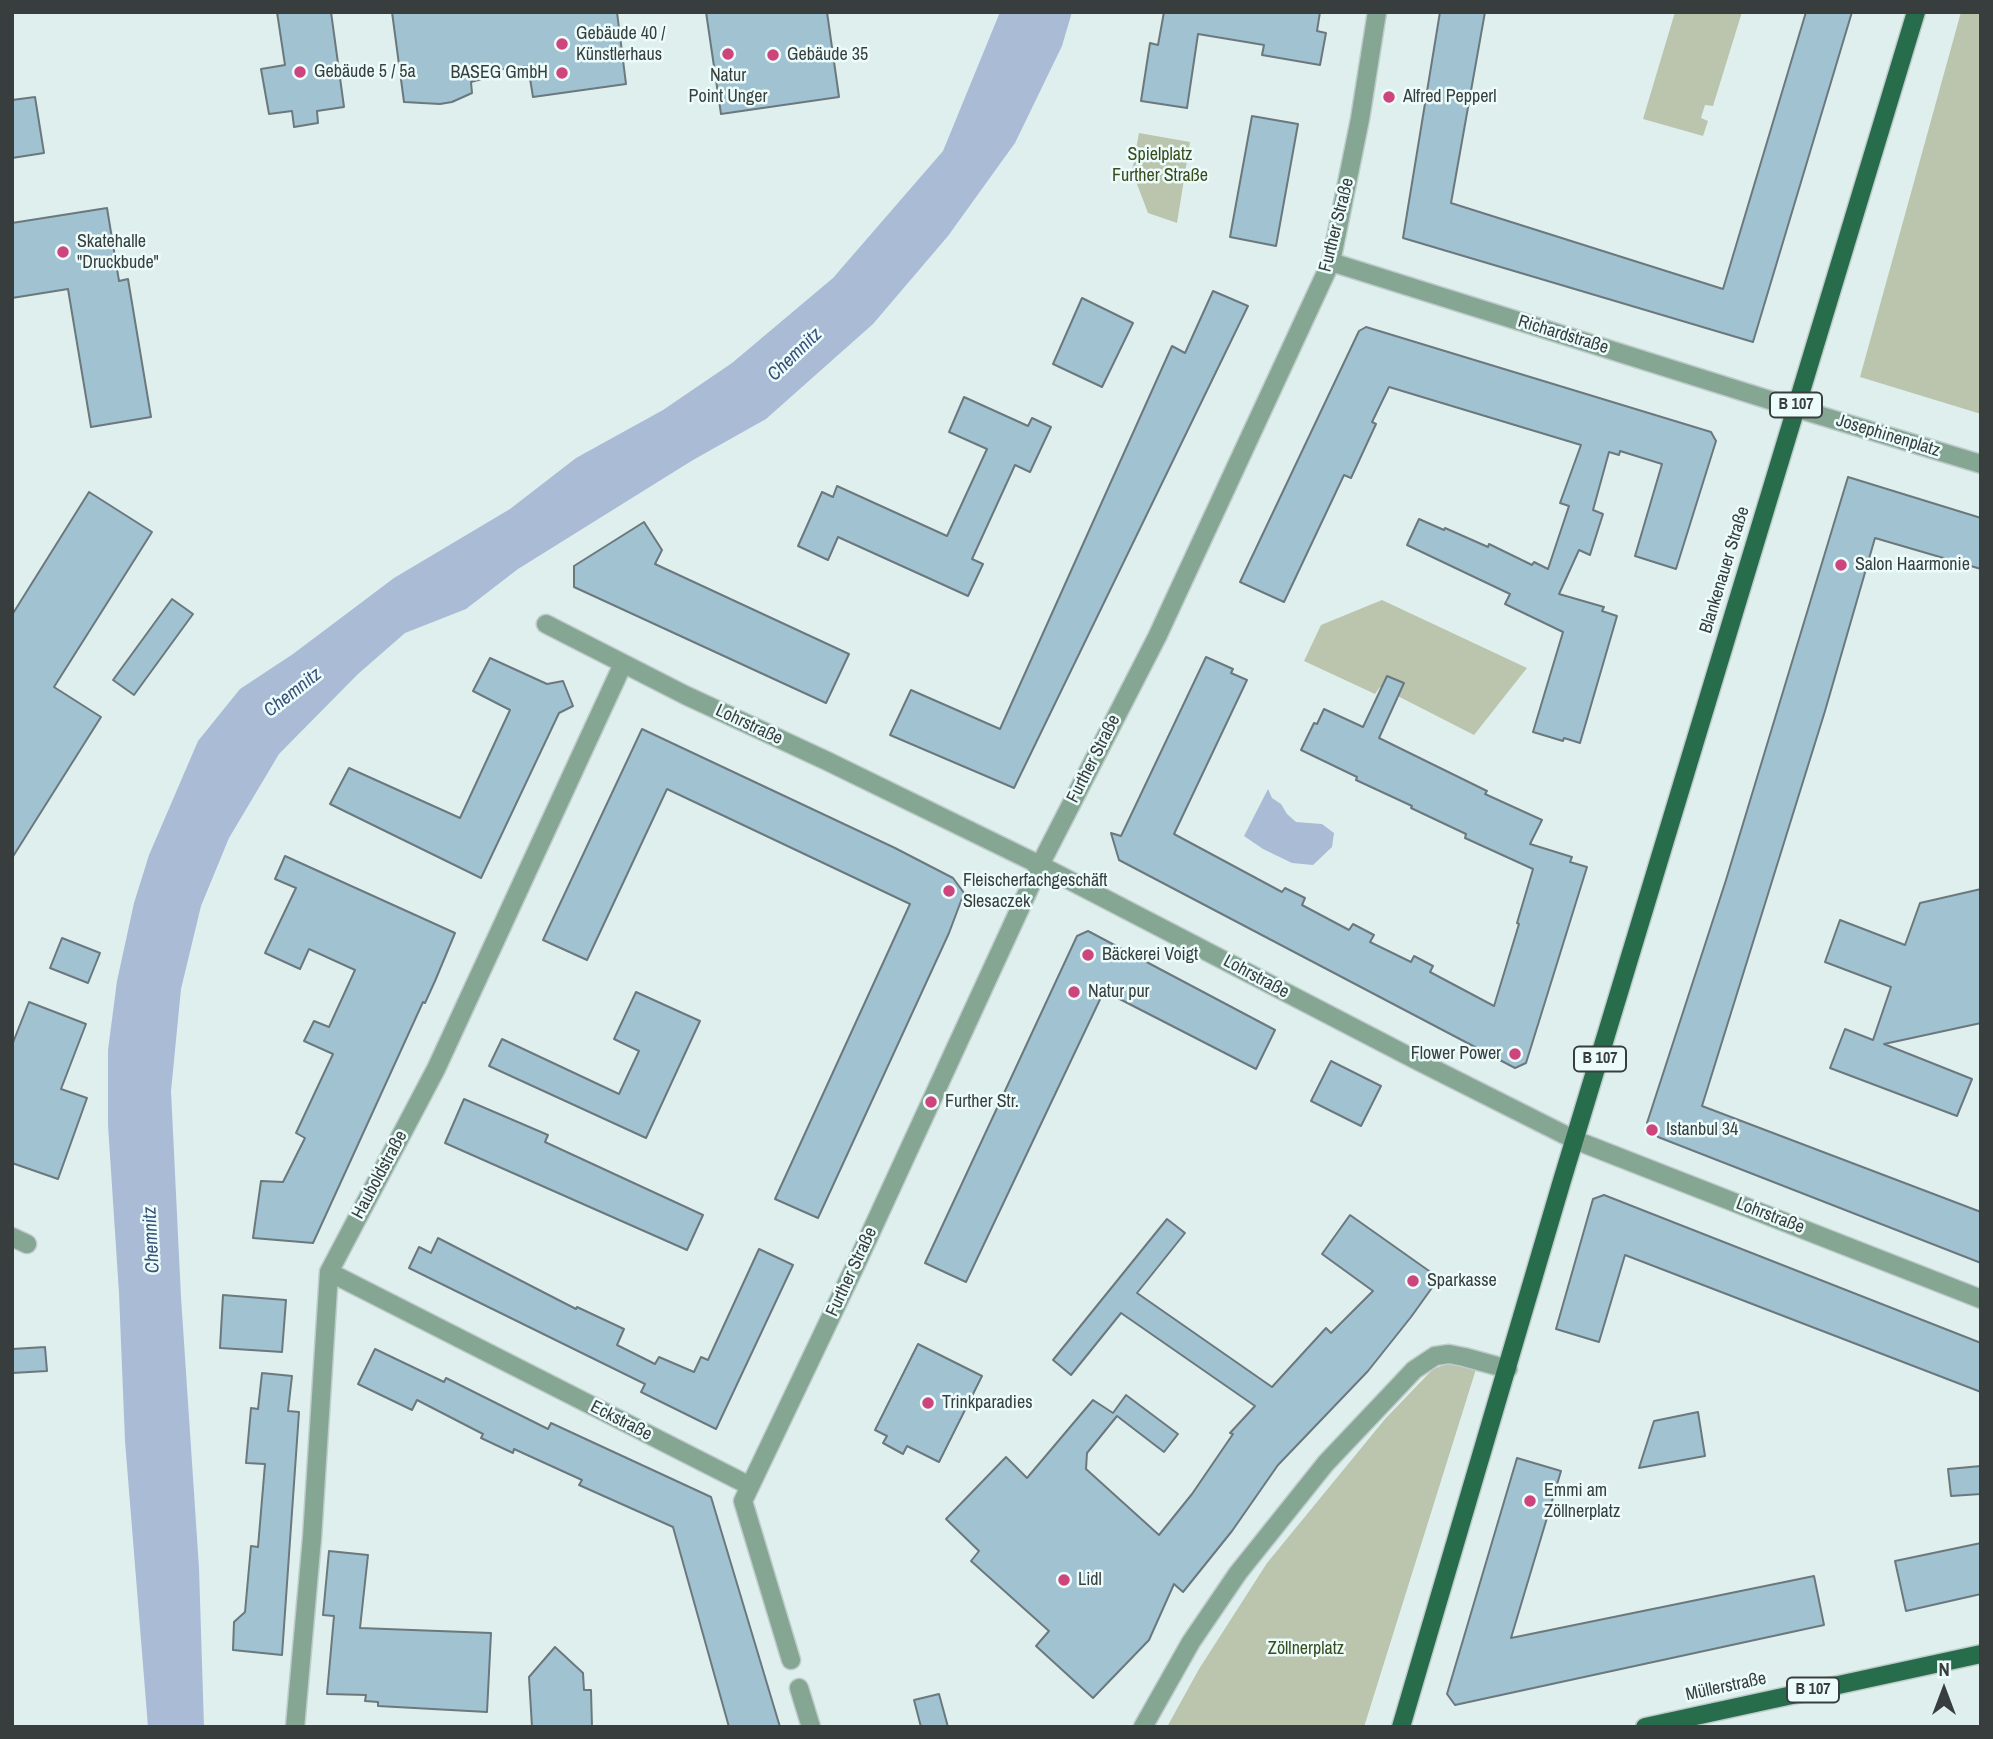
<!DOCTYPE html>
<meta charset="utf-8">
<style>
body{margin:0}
#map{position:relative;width:1993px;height:1739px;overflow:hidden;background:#dfefee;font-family:"Archivo Narrow",sans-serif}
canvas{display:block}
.frame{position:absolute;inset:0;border:14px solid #383e3e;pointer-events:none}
.north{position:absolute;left:1909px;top:1655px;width:70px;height:70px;-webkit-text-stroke:5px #ecfcfb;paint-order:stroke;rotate:0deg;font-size:19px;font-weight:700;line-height:28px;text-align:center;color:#383e3e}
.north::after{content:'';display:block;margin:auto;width:24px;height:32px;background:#383e3e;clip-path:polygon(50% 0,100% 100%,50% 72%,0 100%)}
</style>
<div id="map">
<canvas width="1993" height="1739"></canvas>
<div class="frame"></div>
<div class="north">N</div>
</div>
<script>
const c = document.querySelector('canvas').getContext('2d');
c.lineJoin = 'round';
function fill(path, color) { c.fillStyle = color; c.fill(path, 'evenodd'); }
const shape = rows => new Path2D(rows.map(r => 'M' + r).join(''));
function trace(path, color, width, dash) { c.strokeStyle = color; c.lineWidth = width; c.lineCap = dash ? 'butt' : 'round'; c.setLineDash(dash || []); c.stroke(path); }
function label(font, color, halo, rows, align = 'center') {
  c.font = font + ' "Archivo Narrow",sans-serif'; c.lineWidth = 5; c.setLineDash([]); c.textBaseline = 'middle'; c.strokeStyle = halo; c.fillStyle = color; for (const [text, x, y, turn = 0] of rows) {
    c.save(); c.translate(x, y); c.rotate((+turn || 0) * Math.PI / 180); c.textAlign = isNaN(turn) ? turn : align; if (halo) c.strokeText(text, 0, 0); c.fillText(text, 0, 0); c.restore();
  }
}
fill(shape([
 [1675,12,1742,12,1713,106,1705,105,1701,118,1708,121,1703,136,1643,119],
 [1961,12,1981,12,1981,414,1860,377],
 [1139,133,1190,142,1177,223,1148,213,1132,171],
 [1382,600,1527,668,1474,735,1380,687,1375,694,1304,661,1321,625],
 [1465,1363,1477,1366,1364,1727,1167,1727,1199,1669,1267,1563,1385,1419,1433,1369,1447,1364]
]), '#bbc5ad');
fill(shape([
 [1000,12,1072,12,1062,46,1015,143,948,236,873,324,766,419,693,460,518,569,466,609,405,633,358,674,279,754,229,838,201,906,181,989,171,1091,181,1297,199,1568,204,1727,148,1727,125,1441,119,1293,108,1125,108,1050,117,981,134,903,149,855,198,741,240,689,293,654,394,578,510,509,576,458,663,410,732,363,833,278,943,151],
 [1268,789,1272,798,1281,804,1287,814,1296,822,1322,824,1334,833,1332,847,1313,865,1292,863,1263,849,1244,836]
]), '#aabbd6');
const building = shape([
 [277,12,331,12,344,107,317,111,318,123,294,127,292,111,269,114,261,69,285,65,277,12],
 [392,12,617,12,626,84,533,97,528,66,481,72,482,79,471,82,472,93,452,102,440,104,404,102,392,12],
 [706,12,827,12,839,97,721,114,706,12],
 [1164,12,1320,12,1317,31,1326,33,1320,65,1262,55,1264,45,1198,34,1187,108,1141,101,1150,43,1158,45,1164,12],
 [1440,12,1485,12,1451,203,1723,289,1806,12,1852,12,1753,342,1403,238,1440,12],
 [35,97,44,153,12,158,12,100,35,97],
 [1252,116,1298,124,1276,246,1230,237,1252,116],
 [107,208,119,281,128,279,151,417,91,427,68,289,12,298,12,223,107,208],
 [1213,291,1248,306,1014,788,890,735,911,690,1000,729,1172,346,1185,353,1213,291],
 [1082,298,1133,323,1102,387,1053,364,1082,298],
 [1366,327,1711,432,1716,441,1676,569,1635,556,1662,464,1620,451,1619,455,1609,452,1593,510,1603,514,1590,555,1579,550,1559,594,1604,607,1602,611,1617,616,1580,743,1564,738,1563,741,1533,732,1563,632,1505,604,1510,594,1407,545,1419,519,1444,530,1445,528,1488,547,1489,544,1532,565,1534,562,1548,569,1569,506,1560,503,1581,445,1389,387,1372,422,1376,424,1351,478,1344,475,1284,602,1240,582,1359,331,1366,327],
 [964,397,1028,426,1032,418,1051,427,1030,472,1015,465,972,559,983,564,968,596,838,537,828,560,798,546,822,492,833,497,837,486,947,536,987,449,949,432,964,397],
 [1848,477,1981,518,1981,569,1875,538,1825,711,1702,1106,1981,1212,1981,1263,1658,1137,1647,1123,1726,880,1848,477],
 [89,492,152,532,54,687,101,717,12,858,12,615,89,492],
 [644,522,662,550,655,564,849,654,826,703,574,587,574,566,644,522],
 [172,599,193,614,134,695,113,680,172,599],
 [1206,657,1233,669,1231,673,1247,680,1174,834,1282,892,1285,888,1305,898,1302,905,1349,930,1353,924,1374,935,1370,942,1411,962,1414,956,1433,966,1430,972,1494,1006,1519,924,1517,923,1533,869,1465,838,1466,834,1411,808,1412,806,1356,780,1357,777,1301,750,1314,723,1317,724,1324,709,1363,727,1387,676,1404,683,1379,738,1487,791,1485,794,1542,820,1530,844,1572,857,1570,862,1587,867,1526,1063,1515,1068,1119,860,1111,833,1121,836,1206,657],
 [490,658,547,684,563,681,573,706,559,713,481,878,330,804,349,768,460,818,510,710,473,691,490,658],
 [642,729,895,848,953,878,964,893,949,933,818,1218,775,1199,910,904,667,789,587,960,543,940,642,729],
 [285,856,455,933,435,981,425,1003,423,1002,313,1243,253,1238,261,1181,283,1182,305,1138,296,1133,333,1054,304,1041,314,1021,329,1027,355,970,309,949,300,969,265,953,296,888,275,879,285,856],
 [1981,889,1981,1023,1884,1044,1972,1079,1957,1116,1830,1068,1845,1029,1873,1040,1891,987,1825,962,1840,920,1905,945,1920,903,1981,889],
 [1088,931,1275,1030,1256,1069,1104,991,966,1282,925,1263,1077,936,1088,931],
 [62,938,100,953,88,983,50,968,62,938],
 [636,992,700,1021,646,1138,489,1066,502,1039,619,1094,639,1051,614,1039,636,992],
 [29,1002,86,1024,61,1089,87,1098,58,1179,12,1163,12,1045,29,1002],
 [1331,1061,1381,1086,1361,1126,1311,1101,1331,1061],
 [464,1099,548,1135,545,1142,703,1215,687,1250,445,1143,464,1099],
 [1604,1195,1981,1343,1981,1392,1625,1255,1599,1342,1556,1329,1593,1199,1604,1195],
 [1350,1215,1439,1278,1411,1317,1368,1371,1278,1465,1232,1531,1183,1592,1174,1584,1149,1640,1093,1698,1036,1646,1049,1631,971,1561,979,1551,946,1519,1006,1457,1027,1478,1093,1400,1113,1413,1126,1395,1178,1434,1164,1452,1117,1416,1087,1453,1086,1469,1159,1535,1192,1494,1233,1434,1230,1433,1255,1406,1121,1313,1071,1375,1053,1360,1167,1219,1185,1233,1137,1293,1272,1387,1326,1328,1331,1333,1373,1291,1322,1254,1350,1215],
 [438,1238,576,1309,577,1307,624,1329,617,1345,655,1364,659,1357,694,1372,701,1357,708,1360,759,1249,793,1265,716,1429,641,1392,645,1384,409,1268,419,1247,431,1253,438,1238],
 [223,1295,286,1300,282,1352,220,1348,223,1295],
 [918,1344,982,1376,939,1462,907,1446,903,1454,883,1443,887,1436,875,1430,918,1344],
 [45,1347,47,1371,12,1373,12,1349,45,1347],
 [375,1349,444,1382,446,1378,548,1429,551,1423,711,1497,780,1727,729,1727,673,1527,579,1485,582,1480,514,1449,513,1453,481,1438,483,1434,417,1400,412,1410,358,1384,375,1349],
 [262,1373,292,1376,288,1411,299,1412,282,1655,233,1650,234,1622,245,1612,251,1546,258,1547,265,1464,246,1463,251,1408,258,1409,262,1373],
 [1698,1412,1705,1456,1639,1468,1654,1421,1698,1412],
 [1517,1458,1561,1471,1511,1638,1814,1576,1824,1625,1455,1705,1447,1694,1517,1458],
 [1981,1466,1981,1494,1951,1496,1948,1469,1981,1466],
 [1981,1543,1981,1594,1906,1611,1895,1561,1981,1543],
 [329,1551,368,1555,360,1628,491,1633,487,1712,378,1706,378,1702,365,1701,366,1695,327,1694,334,1616,323,1615,329,1551],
 [555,1647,583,1673,584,1690,591,1690,592,1727,532,1727,529,1677,555,1647],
 [939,1694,948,1727,921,1727,914,1700,939,1694]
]);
fill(building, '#a0c2d1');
trace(building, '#6b787d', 2);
const street = shape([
 [1331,262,1795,408,1981,464],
 [546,624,685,695,827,761,1040,865,1418,1061,1575,1140,1981,1299],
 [12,1237,27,1244],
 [329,1272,750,1486],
 [791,1660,743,1501,858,1260,1040,865,1157,637,1331,262,1360,119,1377,12],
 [799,1688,811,1727],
 [295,1727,312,1538,329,1272,436,1069,623,664],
 [1143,1727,1191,1642,1238,1573,1326,1463,1398,1387,1414,1370,1435,1356,1449,1354,1464,1357,1508,1369]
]);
const primary = shape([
 [1401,1727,1561,1184,1916,12],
 [1645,1727,1981,1654]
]);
trace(street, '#becccb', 21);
trace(primary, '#becccb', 21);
trace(street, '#85a693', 18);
trace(primary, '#276c4b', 18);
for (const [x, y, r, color] of [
 [562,44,7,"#ce457e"],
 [728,54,7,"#ce457e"],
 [773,55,7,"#ce457e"],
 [300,72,7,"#ce457e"],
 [562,73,7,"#ce457e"],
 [1389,97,7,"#ce457e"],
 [63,252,7,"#ce457e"],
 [1841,565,7,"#ce457e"],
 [949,891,7,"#ce457e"],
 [1088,955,7,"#ce457e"],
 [1074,992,7,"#ce457e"],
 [1515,1054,7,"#ce457e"],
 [931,1102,7,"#ce457e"],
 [1652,1130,7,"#ce457e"],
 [1413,1281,7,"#ce457e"],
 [928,1403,7,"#ce457e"],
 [1530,1501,7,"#ce457e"],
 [1064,1580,7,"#ce457e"]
]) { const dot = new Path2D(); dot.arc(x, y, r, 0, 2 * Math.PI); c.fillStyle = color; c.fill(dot); trace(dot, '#ecfcfb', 2.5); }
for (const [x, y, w] of [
 [1796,405,52],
 [1600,1059,52],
 [1813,1690,52]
]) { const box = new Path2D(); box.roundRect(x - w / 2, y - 12.5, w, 25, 5); c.fillStyle = '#ecfcfb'; c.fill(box); trace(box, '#383e3e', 2); }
label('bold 16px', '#383e3e', null, [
 ["B 107",1796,405],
 ["B 107",1600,1059],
 ["B 107",1813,1690]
]);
label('18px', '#383e3e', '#ecfcfb', [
 ["Gebäude 40 /",576,34],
 ["Künstlerhaus",576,55],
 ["Gebäude 35",787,55],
 ["Gebäude 5 / 5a",314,72],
 ["BASEG GmbH",548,73,"right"],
 ["Natur",728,76,"center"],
 ["Point Unger",728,97,"center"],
 ["Alfred Pepperl",1403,97],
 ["Skatehalle",77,242],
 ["\"Druckbude\"",77,263],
 ["Salon Haarmonie",1855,565],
 ["Fleischerfachgeschäft",963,881],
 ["Slesaczek",963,902],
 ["Bäckerei Voigt",1102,955],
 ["Natur pur",1088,992],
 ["Flower Power",1501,1054,"right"],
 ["Further Str.",945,1102],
 ["Istanbul 34",1666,1130],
 ["Sparkasse",1427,1281],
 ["Trinkparadies",942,1403],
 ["Emmi am",1544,1491],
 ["Zöllnerplatz",1544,1512],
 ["Lidl",1078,1580]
], 'left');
label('18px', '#3a4b1d', '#ecfcfb', [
 ["Spielplatz",1160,155],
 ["Further Straße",1160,176],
 ["Zöllnerplatz",1306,1649]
]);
label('18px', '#383e3e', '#ecfcfb', [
 ["Further Straße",1337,225,-76],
 ["Richardstraße",1563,335,17],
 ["Josephinenplatz",1888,436,17],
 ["Blankenauer Straße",1725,570,-73],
 ["Lohrstraße",749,725,25],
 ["Further Straße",1094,759,-63],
 ["Lohrstraße",1256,977,28],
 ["Hauboldstraße",380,1175,-62],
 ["Lohrstraße",1770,1216,21],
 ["Further Straße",852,1272,-65],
 ["Eckstraße",621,1421,27],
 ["Müllerstraße",1726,1687,-12]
]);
label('italic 19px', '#385178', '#ecfcfb', [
 ["Chemnitz",795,355,-44],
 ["Chemnitz",293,693,-38],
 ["Chemnitz",152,1240,-93]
]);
</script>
